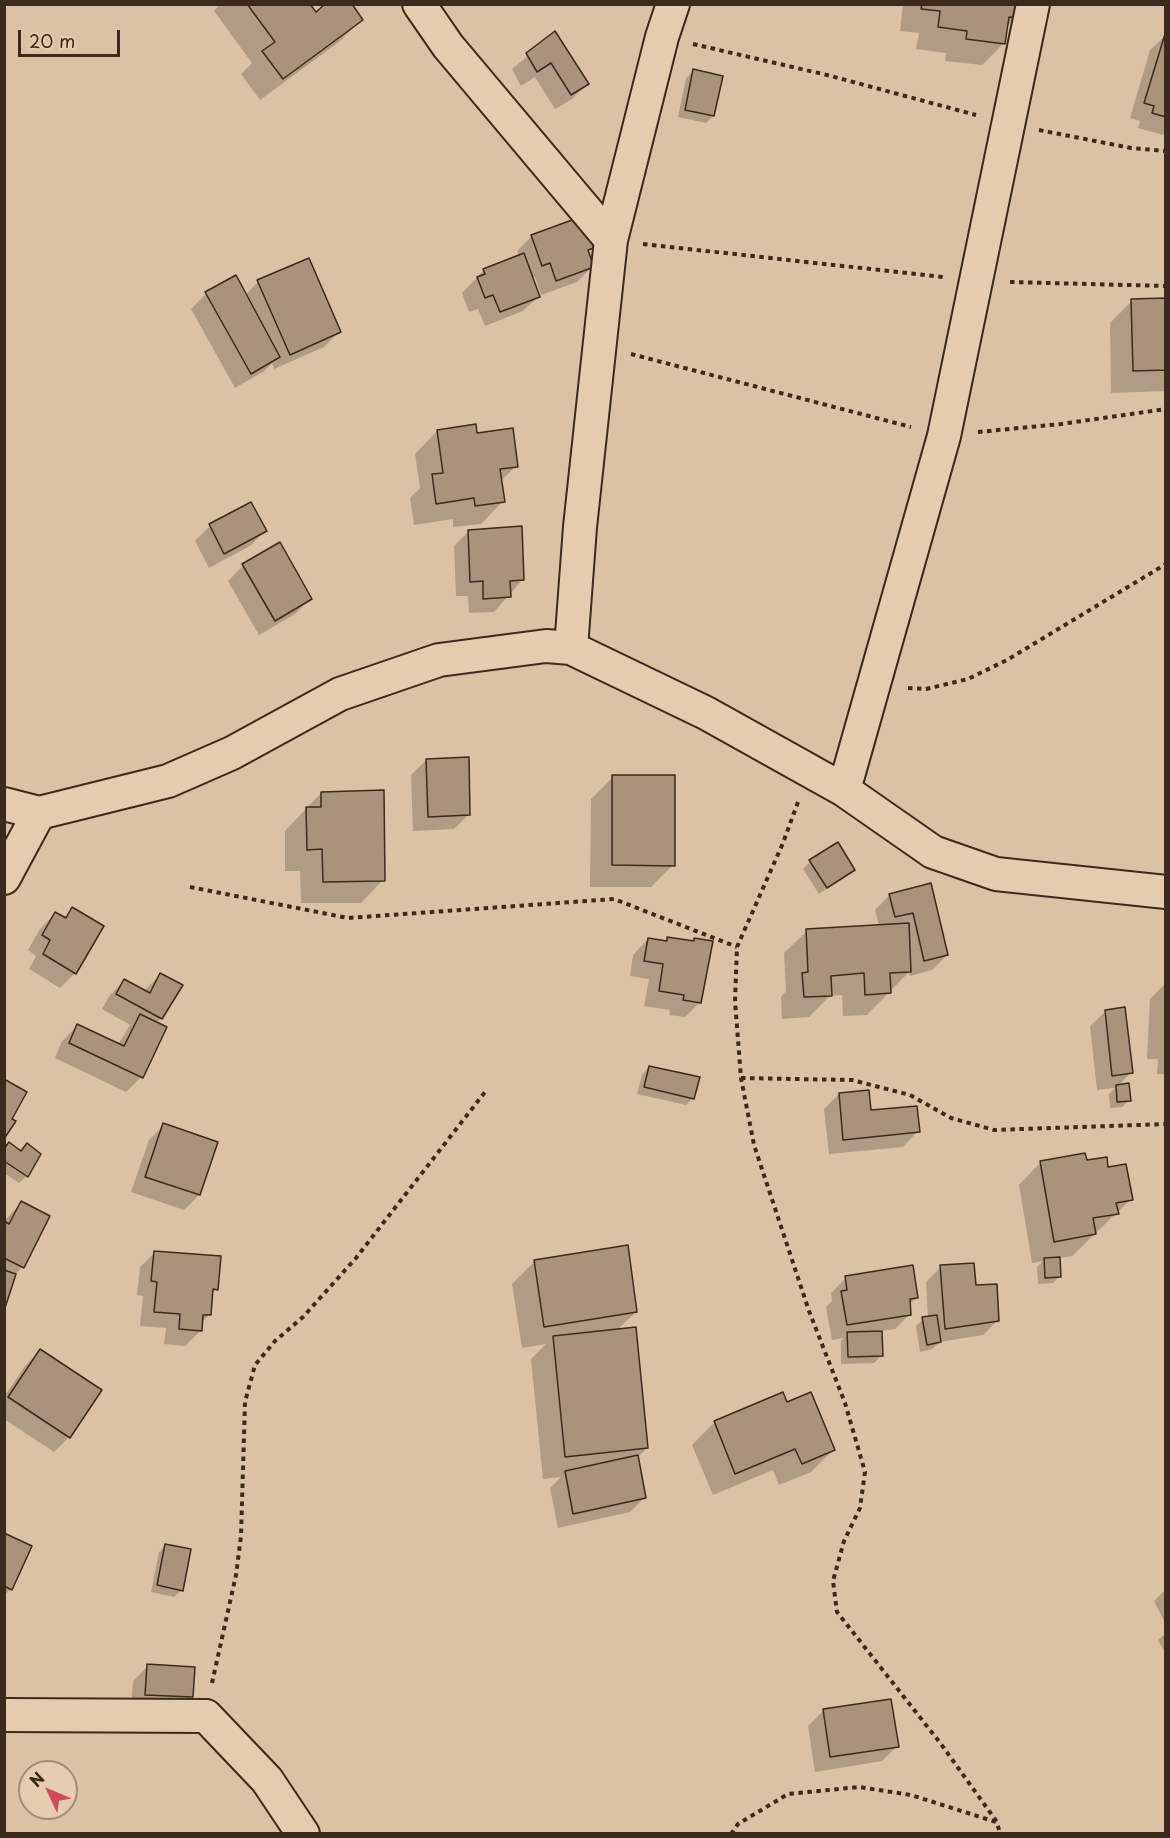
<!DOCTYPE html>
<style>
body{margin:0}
#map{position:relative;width:1170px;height:1838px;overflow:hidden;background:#dcc2a5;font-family:"Playpen Sans",sans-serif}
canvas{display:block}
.frame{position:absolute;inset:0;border:6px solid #3b2a1e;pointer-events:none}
.north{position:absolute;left:18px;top:1760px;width:60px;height:60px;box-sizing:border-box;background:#e6ccae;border:2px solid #a28b74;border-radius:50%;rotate:314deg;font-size:16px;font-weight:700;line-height:24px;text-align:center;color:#3b2a1e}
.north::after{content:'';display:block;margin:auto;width:21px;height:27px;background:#d1495b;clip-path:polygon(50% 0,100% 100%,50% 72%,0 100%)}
.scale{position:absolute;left:18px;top:30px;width:102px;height:27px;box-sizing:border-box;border:3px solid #3b2a1e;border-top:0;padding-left:8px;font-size:18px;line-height:21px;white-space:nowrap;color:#3b2a1e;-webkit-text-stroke:4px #e6ccae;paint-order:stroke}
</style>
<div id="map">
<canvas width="1170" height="1838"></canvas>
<div class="frame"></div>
<div class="north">N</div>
<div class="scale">20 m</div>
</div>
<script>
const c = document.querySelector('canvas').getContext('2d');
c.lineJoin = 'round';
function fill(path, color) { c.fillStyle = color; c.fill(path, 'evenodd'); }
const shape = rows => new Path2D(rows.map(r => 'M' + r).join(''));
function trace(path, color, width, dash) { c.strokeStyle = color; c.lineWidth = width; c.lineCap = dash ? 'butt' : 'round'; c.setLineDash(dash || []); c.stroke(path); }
fill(shape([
 [220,4,308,4,315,14,361,20,339,42,260,100,241,74,252,63,214,11],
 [903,4,1018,4,1016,18,1006,28,1004,43,982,65,945,61,946,53,916,49,919,33,900,31],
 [555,33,587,84,572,99,555,109,535,77,521,86,512,69],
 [1166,35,1166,132,1163,135,1138,128,1140,121,1130,118,1150,50],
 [693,71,713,116,706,123,678,117,686,78],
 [532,236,592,248,587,252,592,267,577,282,541,295,535,277,532,278,539,296,523,311,485,326,478,309,469,312,462,293,484,270,519,257,517,251],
 [258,282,339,332,324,347,274,369,272,363,263,372,235,388,191,309,206,294,245,295],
 [1166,300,1166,391,1111,393,1110,323,1132,301],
 [437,431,476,435,516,466,500,482,503,501,481,524,453,527,453,519,414,525,410,498,420,488,415,454],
 [210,526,265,531,250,546,209,568,195,541],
 [469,531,523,579,494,612,469,613,468,596,456,596,454,546],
 [243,566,310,599,295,614,259,635,228,581],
 [426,760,469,814,454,829,413,831,411,775],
 [613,777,673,865,651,887,590,887,591,799],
 [321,793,383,880,361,903,301,903,300,871,285,871,285,831],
 [810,862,854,869,819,894,803,869],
 [930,885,947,955,932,970,910,976,909,972,867,1015,843,1016,842,995,830,996,809,1017,782,1019,781,997,786,991,784,953,807,931,879,926,875,910,890,895],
 [72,909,75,973,60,988,29,969,36,956,28,950,40,929,55,914,63,918],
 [648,939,664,942,668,939,692,943,695,939,700,1002,685,1017,669,1015,670,1010,644,1006,649,979,630,976,633,955],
 [160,975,161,1018,156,1023,141,1077,126,1092,55,1058,62,1041,77,1026,118,1045,130,1025,102,1009,110,995,125,980,144,991],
 [1166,983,1166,1074,1157,1074,1158,1059,1147,1059,1150,999],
 [1106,1011,1131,1072,1118,1086,1129,1100,1122,1107,1110,1108,1109,1094,1115,1088,1097,1090,1090,1026],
 [649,1067,693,1098,686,1105,637,1094,642,1075],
 [839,1094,870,1112,918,1131,903,1147,829,1154,824,1109],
 [164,1125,199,1195,184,1210,131,1192,149,1140],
 [4,1149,27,1176,19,1183,4,1173],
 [1041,1162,1107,1169,1131,1199,1072,1256,1059,1258,1060,1276,1053,1283,1038,1284,1037,1267,1043,1261,1032,1263,1019,1185],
 [21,1203,48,1217,22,1267,14,1276,4,1306,4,1221],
 [155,1252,216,1289,211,1295,209,1315,201,1323,200,1331,185,1346,164,1344,166,1328,140,1326,143,1296,137,1295,140,1267],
 [535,1261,636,1312,617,1330,647,1448,637,1458,645,1497,630,1512,558,1528,550,1488,561,1477,543,1479,531,1359,546,1344,522,1348,512,1284],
 [941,1267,974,1287,998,1320,983,1335,940,1342,932,1349,920,1352,916,1326,923,1319,928,1318,926,1282],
 [846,1278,917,1297,909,1305,910,1314,895,1329,881,1331,881,1356,874,1363,841,1364,841,1341,844,1338,832,1340,826,1307,832,1301,831,1293],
 [40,1351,69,1437,54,1452,4,1419,4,1397,25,1366],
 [782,1394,787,1404,833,1450,811,1472,779,1485,773,1470,713,1495,692,1445,714,1423],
 [4,1535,11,1589,4,1595],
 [166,1545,182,1590,174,1597,151,1592,159,1552],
 [1166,1589,1166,1625,1154,1601],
 [1166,1633,1166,1654,1158,1640],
 [148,1666,191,1696,176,1712,131,1709,133,1681],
 [890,1700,897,1746,882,1761,815,1772,808,1726,823,1711]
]), '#0003');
const building = shape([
 [247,4,310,4,316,12,325,4,352,4,363,20,283,79,262,51,275,42,247,4],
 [922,4,1020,4,1018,18,1009,17,1005,44,966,39,967,31,938,27,940,11,921,9,922,4],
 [555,31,589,84,571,95,551,63,537,72,526,53,555,31],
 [1165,34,1166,34,1166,117,1152,113,1154,106,1144,103,1165,34],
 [693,69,723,76,714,116,685,110,693,69],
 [583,216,594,248,588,250,594,267,556,281,550,263,542,266,531,235,583,216],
 [524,253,540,297,500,312,493,295,485,298,477,277,485,274,483,269,524,253],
 [309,258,341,332,290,355,257,280,309,258],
 [236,275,280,357,251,374,205,292,236,275],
 [1166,298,1166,370,1133,371,1131,299,1166,298],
 [476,424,477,433,513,428,518,467,500,469,505,502,475,506,474,498,436,504,432,474,443,473,437,430,476,424],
 [251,502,267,531,224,554,209,524,251,502],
 [522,526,524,580,510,581,511,597,483,599,483,581,470,582,468,530,522,526],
 [280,542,312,599,275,621,242,564,280,542],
 [469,757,470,815,428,817,426,759,469,757],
 [612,775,675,775,675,866,612,865,612,775],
 [384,790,385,881,323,882,322,849,307,850,306,807,321,807,321,792,384,790],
 [838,842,855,870,827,888,809,860,838,842],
 [931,883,948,955,924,961,913,913,895,917,889,894,931,883],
 [72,907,104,926,76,974,43,954,50,940,42,935,55,912,66,918,72,907],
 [909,923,911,972,890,973,891,993,865,995,864,973,831,976,832,996,804,997,802,973,808,972,806,929,909,923],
 [667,937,694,941,694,938,713,941,701,1003,683,1000,684,995,659,991,663,964,644,961,648,938,667,941,667,937],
 [160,973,183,985,162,1019,116,994,124,979,150,993,160,973],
 [1125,1007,1133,1073,1112,1076,1105,1010,1125,1007],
 [140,1014,167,1027,143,1078,69,1043,77,1024,124,1046,140,1014],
 [649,1066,700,1077,694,1099,644,1087,649,1066],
 [4,1079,27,1092,12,1119,16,1121,4,1139,4,1079],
 [1129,1083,1131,1101,1117,1102,1116,1085,1129,1083],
 [869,1090,871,1110,917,1106,920,1132,843,1140,839,1093,869,1090],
 [163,1123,218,1142,200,1195,145,1177,163,1123],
 [9,1142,21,1151,27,1143,41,1154,28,1177,4,1161,4,1149,9,1142],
 [1085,1153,1087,1160,1107,1157,1108,1167,1126,1164,1133,1200,1116,1203,1119,1214,1093,1218,1096,1234,1054,1242,1040,1161,1085,1153],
 [21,1201,50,1216,24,1268,4,1258,4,1221,9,1224,21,1201],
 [628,1245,637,1312,544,1327,534,1260,628,1245],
 [154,1251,221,1256,218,1290,213,1289,211,1315,203,1315,202,1331,179,1329,180,1314,154,1312,157,1282,151,1281,154,1251],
 [1060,1257,1061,1277,1045,1278,1044,1258,1060,1257],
 [974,1263,976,1285,997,1284,999,1321,945,1329,940,1265,974,1263],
 [913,1265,918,1298,910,1299,911,1315,847,1325,841,1291,847,1290,845,1276,913,1265],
 [4,1270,16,1274,4,1311,4,1270],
 [937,1315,941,1342,927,1345,922,1317,937,1315],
 [636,1327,648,1448,565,1457,553,1336,636,1327],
 [882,1331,883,1356,848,1357,847,1332,882,1331],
 [40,1349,102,1390,70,1438,8,1397,40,1349],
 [783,1392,787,1402,811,1392,835,1450,802,1464,795,1449,735,1474,714,1421,783,1392],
 [638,1455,646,1498,573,1514,565,1471,638,1455],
 [4,1533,32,1546,12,1590,4,1586,4,1533],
 [165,1544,191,1549,183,1591,157,1585,165,1544],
 [147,1664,195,1667,193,1697,145,1695,147,1664],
 [891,1699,899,1747,830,1757,823,1709,891,1699]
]);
fill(building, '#aa937b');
trace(building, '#3b2a1e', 1.5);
const minor = shape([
 [419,4,448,46,611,240],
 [571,648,580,527,611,240,662,37,673,4],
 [844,790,944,436,1033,4],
 [4,804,39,813,168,781,232,753,340,694,439,660,546,646,571,648,706,713,844,790,933,852,996,874,1166,892],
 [4,878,39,813],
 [4,1715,206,1716,267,1780,303,1834]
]);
trace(minor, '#3b2a1e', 36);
trace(shape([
 [693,44,827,75,976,115],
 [1039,130,1131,148,1166,151],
 [643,244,943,277],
 [1010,282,1166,286],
 [631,354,911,427],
 [978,432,1061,424,1166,409],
 [908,688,926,689,968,679,1007,660,1166,564],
 [798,802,783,843,737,947,735,1001,741,1078,754,1145,809,1311,845,1403,865,1472,860,1508,844,1541,833,1581,837,1612,941,1744,997,1822,1000,1834],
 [190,887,348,918,614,899,737,947],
 [741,1078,852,1080,910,1095,951,1118,994,1130,1166,1124],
 [212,1683,236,1575,241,1536,245,1402,255,1365,275,1341,303,1317,356,1258,485,1092],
 [731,1834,738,1824,788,1794,859,1787,911,1795,996,1822]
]), '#3b2a1e', 4, [4.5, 4.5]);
trace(minor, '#e6ccae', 32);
</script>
